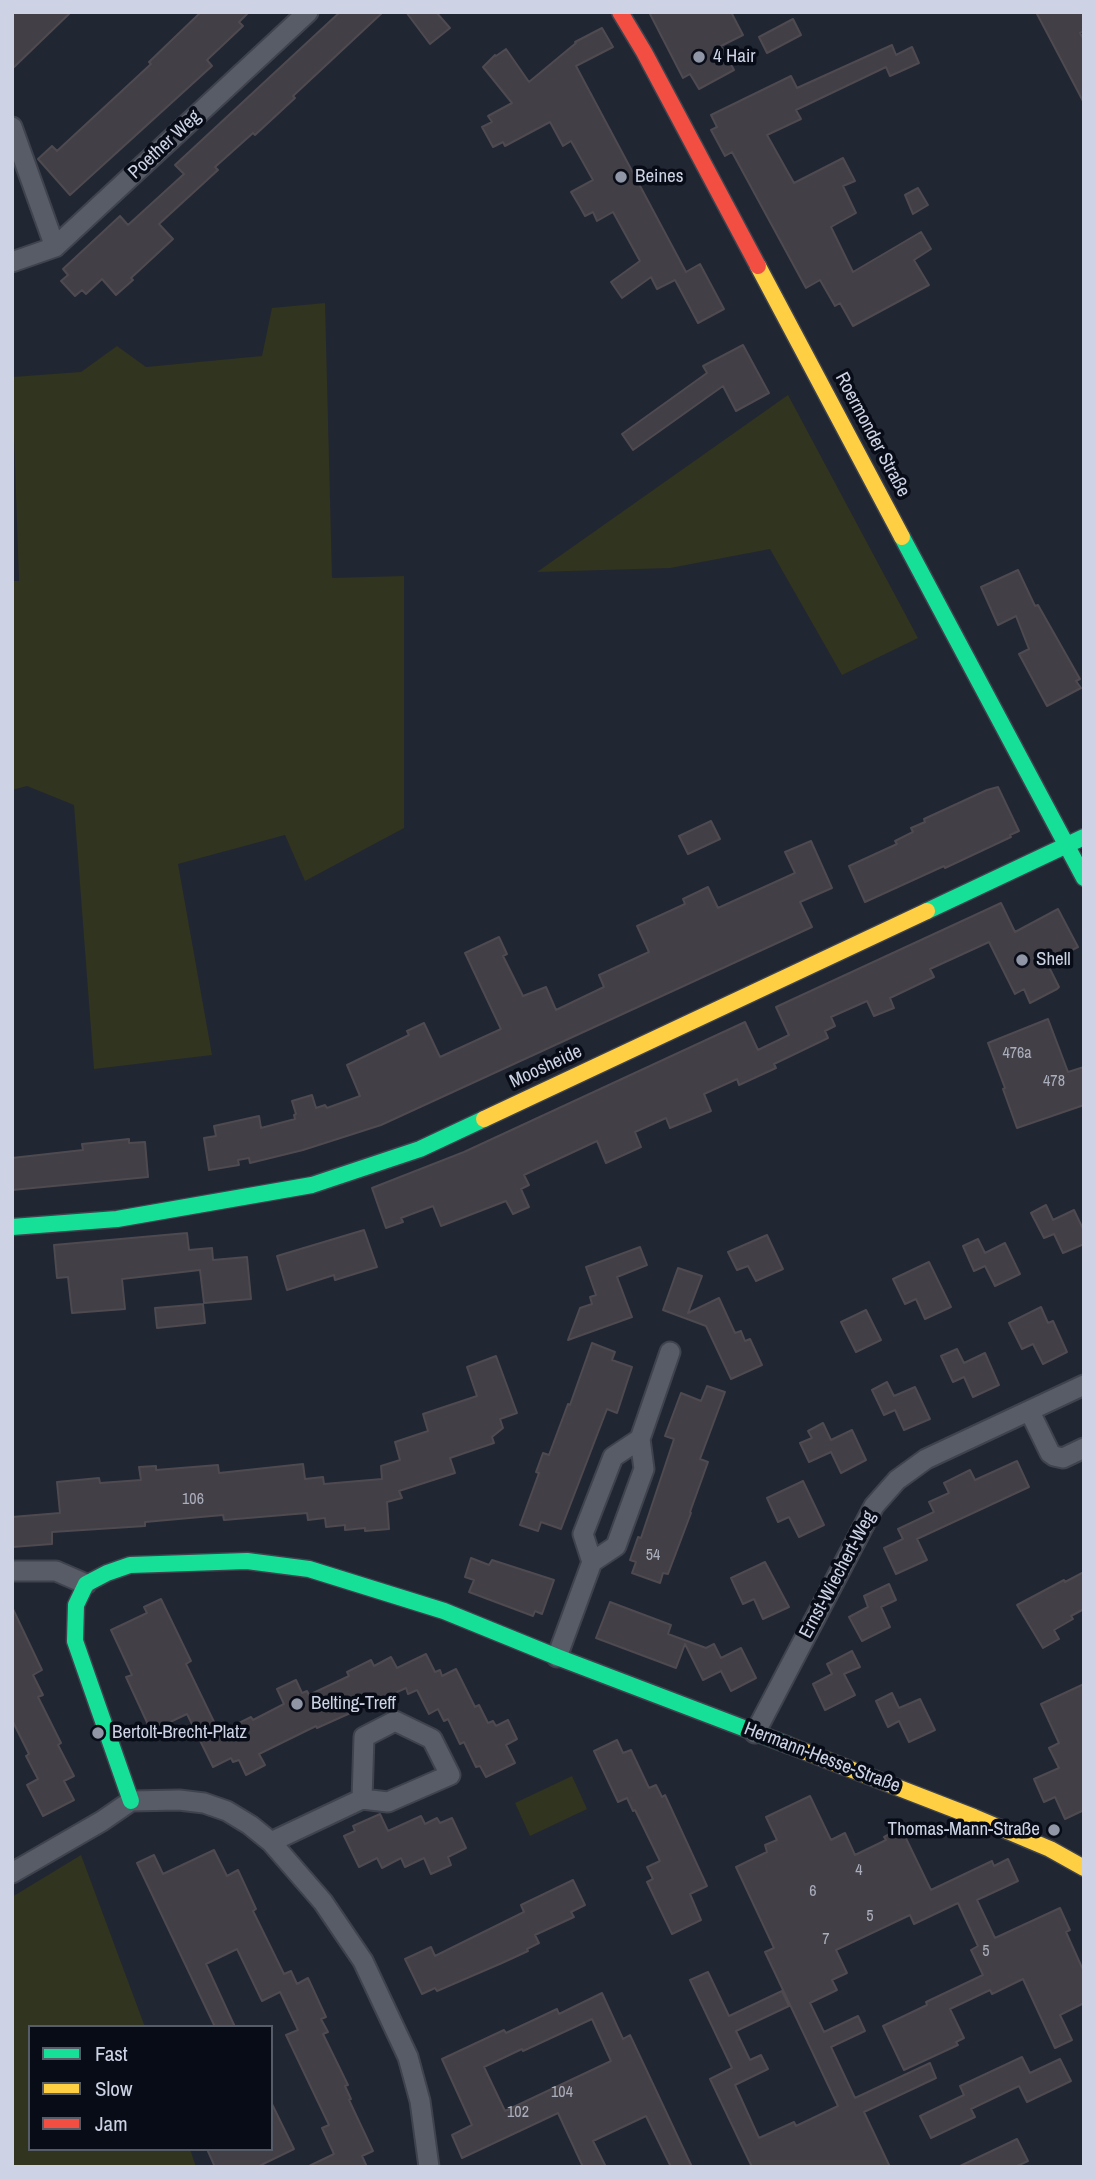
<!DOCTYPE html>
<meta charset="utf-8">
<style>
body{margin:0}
#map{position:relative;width:1096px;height:2179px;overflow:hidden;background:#212633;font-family:"Archivo Narrow",sans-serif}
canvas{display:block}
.frame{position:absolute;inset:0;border:14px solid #cdd3e4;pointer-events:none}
.legend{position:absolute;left:28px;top:2025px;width:245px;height:126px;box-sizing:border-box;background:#080c17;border:2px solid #575c69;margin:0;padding:9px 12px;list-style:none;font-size:21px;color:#cdd3e4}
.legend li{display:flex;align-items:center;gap:14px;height:35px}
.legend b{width:35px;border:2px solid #575c69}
</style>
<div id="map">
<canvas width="1096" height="2179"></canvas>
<div class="frame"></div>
<ul class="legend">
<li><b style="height:9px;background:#16e098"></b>Fast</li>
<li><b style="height:9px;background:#ffcf43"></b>Slow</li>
<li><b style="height:9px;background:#f24e42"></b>Jam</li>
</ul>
</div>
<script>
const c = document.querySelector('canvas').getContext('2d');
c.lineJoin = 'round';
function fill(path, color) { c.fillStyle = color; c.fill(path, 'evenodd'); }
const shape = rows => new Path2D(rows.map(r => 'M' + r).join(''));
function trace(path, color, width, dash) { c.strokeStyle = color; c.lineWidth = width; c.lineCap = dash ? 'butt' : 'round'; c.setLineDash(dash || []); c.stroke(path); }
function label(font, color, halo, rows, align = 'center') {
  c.font = font + ' "Archivo Narrow",sans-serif'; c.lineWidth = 7; c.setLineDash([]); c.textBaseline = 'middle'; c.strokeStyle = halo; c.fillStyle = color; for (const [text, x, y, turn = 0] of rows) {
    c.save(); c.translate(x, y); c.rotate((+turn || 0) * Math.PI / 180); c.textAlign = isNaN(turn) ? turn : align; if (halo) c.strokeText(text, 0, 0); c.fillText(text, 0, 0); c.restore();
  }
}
fill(shape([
 [325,303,332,578,404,576,404,828,305,881,285,835,178,864,212,1055,94,1069,74,805,27,786,12,790,12,581,19,581,12,377,81,372,117,346,146,367,262,356,272,308],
 [788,395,918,638,842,675,770,549,670,568,537,572],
 [572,1776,587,1809,530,1836,515,1803],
 [81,1855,145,2027,30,2027,30,2149,190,2149,196,2167,12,2167,12,1897]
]), '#31341f');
const building = shape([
 [12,12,71,12,12,69,12,12],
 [201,12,249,12,239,22,243,26,207,60,212,66,70,195,38,159,52,146,57,151,151,64,149,62,201,12],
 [340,12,383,12,293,96,295,98,255,135,253,133,215,167,218,170,159,224,173,239,131,278,133,280,116,295,102,279,86,294,82,290,75,296,61,281,68,275,63,269,120,216,128,225,184,174,175,165,340,12],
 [406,12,436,12,450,28,430,44,406,12],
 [649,12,731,12,743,35,721,46,734,70,699,89,690,74,683,78,649,12],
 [1036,12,1084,12,1084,31,1080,33,1084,40,1084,103,1036,12],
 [793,19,801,35,767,53,759,37,793,19],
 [602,28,613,47,576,66,686,272,700,264,724,309,698,323,675,280,657,289,651,277,622,298,611,282,640,261,613,212,597,221,593,212,585,216,580,207,571,192,593,180,571,141,563,146,550,122,505,146,503,142,493,147,482,127,492,122,488,116,512,103,483,67,495,55,496,56,506,49,529,82,576,43,575,42,602,28],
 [892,45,896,55,912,47,919,63,890,76,886,67,796,110,801,119,767,135,794,183,843,158,855,181,843,186,856,213,831,227,853,272,921,232,931,249,914,260,929,285,853,326,840,303,835,306,820,280,806,288,732,152,725,156,711,130,717,127,711,115,791,76,797,88,892,45],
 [918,188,928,205,913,214,905,195,918,188],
 [743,345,769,393,736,411,723,386,633,450,622,434,707,373,703,366,743,345],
 [1018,570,1035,606,1038,605,1080,679,1076,681,1081,688,1047,706,1019,654,1029,649,1016,616,998,625,981,587,1018,570],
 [998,787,1019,831,1010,835,1011,837,945,868,944,866,865,902,849,866,897,844,895,841,913,832,911,828,925,822,924,819,987,790,998,787],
 [711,821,720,839,688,854,679,836,711,821],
 [811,841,832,888,800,902,812,927,381,1125,303,1150,250,1163,249,1158,238,1160,239,1165,209,1170,204,1138,216,1136,214,1126,259,1116,261,1128,295,1119,294,1115,296,1114,292,1101,312,1095,316,1108,325,1105,327,1108,360,1096,347,1065,409,1035,407,1031,424,1023,440,1057,501,1029,465,953,499,937,507,954,503,956,523,996,546,987,556,1010,604,987,599,975,649,952,637,926,685,904,683,899,708,887,718,908,795,873,785,852,811,841],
 [1001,903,1015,932,1058,909,1078,947,1047,963,1059,987,1057,989,1030,1003,1024,989,1015,994,989,942,930,969,934,977,890,998,894,1008,874,1016,867,1001,831,1017,835,1026,825,1031,828,1038,774,1064,776,1068,739,1085,737,1079,704,1094,711,1111,670,1128,666,1118,635,1132,641,1147,606,1163,597,1141,524,1175,529,1185,521,1189,529,1207,513,1214,506,1201,441,1226,433,1206,401,1218,403,1222,386,1228,372,1188,464,1152,745,1022,758,1050,789,1035,776,1007,1001,903],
 [1048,1019,1068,1072,1084,1067,1084,1105,1017,1128,1003,1089,1005,1088,988,1043,1048,1019],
 [129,1139,129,1143,145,1142,148,1177,12,1190,12,1158,83,1150,82,1144,129,1139],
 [1046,1205,1053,1220,1074,1210,1084,1231,1084,1244,1063,1253,1054,1234,1044,1238,1031,1213,1046,1205],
 [364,1230,377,1267,335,1280,334,1275,287,1290,277,1256,364,1230],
 [187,1233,189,1250,212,1248,213,1260,247,1257,251,1299,204,1303,200,1270,122,1279,125,1309,72,1313,68,1277,57,1278,54,1245,187,1233],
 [767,1235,783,1269,756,1281,748,1266,737,1270,728,1252,767,1235],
 [978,1239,985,1253,1005,1243,1020,1274,995,1286,985,1266,974,1271,963,1246,978,1239],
 [640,1247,647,1265,617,1277,632,1317,568,1340,580,1308,592,1304,590,1297,596,1295,586,1267,640,1247],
 [929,1262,951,1307,925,1319,916,1299,905,1304,893,1279,929,1262],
 [678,1268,702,1276,688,1313,719,1298,735,1333,741,1331,745,1341,750,1339,762,1365,731,1379,706,1326,663,1310,678,1268],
 [203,1304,205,1323,157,1328,155,1308,203,1304],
 [1041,1307,1048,1323,1053,1321,1067,1352,1043,1364,1033,1344,1022,1349,1009,1323,1041,1307],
 [866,1310,881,1340,856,1352,841,1322,866,1310],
 [592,1343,615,1352,612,1360,632,1367,617,1413,607,1409,561,1529,541,1522,538,1531,520,1525,539,1473,536,1472,543,1453,549,1455,568,1404,570,1405,592,1343],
 [957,1349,964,1363,985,1353,999,1385,973,1397,964,1377,953,1382,941,1356,957,1349],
 [496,1356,517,1413,500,1419,503,1428,492,1437,494,1443,450,1458,455,1473,399,1491,402,1498,387,1502,389,1529,365,1531,365,1528,345,1530,345,1525,326,1527,325,1518,308,1520,307,1513,224,1520,223,1515,145,1522,145,1526,52,1532,52,1544,12,1547,12,1517,60,1513,57,1482,99,1478,100,1483,141,1480,139,1467,156,1466,156,1470,218,1465,219,1473,303,1464,305,1479,323,1477,324,1484,382,1479,381,1466,400,1460,395,1442,428,1431,423,1414,477,1396,467,1367,496,1356],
 [887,1382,894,1396,915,1387,930,1419,904,1430,895,1410,884,1415,872,1390,887,1382],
 [707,1386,725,1392,700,1459,708,1462,690,1512,691,1513,668,1574,663,1573,660,1583,632,1573,636,1562,630,1560,638,1537,641,1538,674,1439,665,1436,681,1393,701,1401,707,1386],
 [823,1423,831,1440,852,1430,866,1460,841,1473,831,1452,809,1462,800,1443,812,1438,808,1431,823,1423],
 [1017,1461,1029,1487,917,1539,927,1560,896,1574,884,1548,903,1539,898,1529,934,1512,929,1502,949,1493,944,1483,970,1470,975,1480,1017,1461],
 [803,1481,824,1525,799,1537,789,1517,778,1522,767,1498,803,1481],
 [471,1558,489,1565,492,1560,554,1580,542,1614,535,1611,533,1616,469,1592,474,1580,465,1577,471,1558],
 [765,1562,789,1607,763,1619,754,1599,743,1604,731,1578,765,1562],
 [1084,1572,1084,1609,1071,1616,1073,1619,1054,1630,1059,1639,1043,1648,1017,1605,1064,1580,1065,1582,1084,1572],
 [889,1584,896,1600,881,1607,890,1627,862,1641,849,1617,868,1607,864,1596,889,1584],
 [161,1599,191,1661,186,1664,216,1726,222,1723,227,1729,251,1717,253,1720,284,1704,277,1689,296,1680,302,1693,307,1691,309,1695,349,1676,347,1672,371,1660,374,1666,391,1657,397,1668,426,1654,435,1672,440,1670,442,1676,456,1669,475,1707,479,1705,488,1723,493,1721,496,1726,508,1720,517,1739,506,1745,515,1763,486,1777,480,1766,476,1767,464,1742,460,1744,448,1719,444,1721,438,1709,429,1714,417,1690,408,1694,406,1688,317,1728,316,1726,259,1754,265,1765,246,1775,239,1760,233,1762,231,1758,213,1767,187,1714,151,1731,126,1677,132,1675,111,1630,147,1613,144,1607,161,1599],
 [610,1602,671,1625,668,1634,706,1648,714,1644,721,1658,741,1648,756,1678,731,1691,721,1671,703,1680,685,1644,676,1668,596,1638,610,1602],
 [12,1607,42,1670,33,1675,43,1695,38,1697,61,1743,58,1745,74,1776,64,1781,74,1800,43,1816,27,1785,38,1779,26,1756,29,1754,12,1720,12,1607],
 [852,1651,860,1667,844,1674,855,1695,825,1710,813,1684,832,1674,827,1664,852,1651],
 [1084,1684,1084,1810,1065,1819,1055,1797,1044,1802,1034,1779,1059,1768,1049,1748,1059,1743,1041,1704,1084,1684],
 [892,1693,899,1708,920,1699,935,1730,909,1742,899,1721,888,1727,876,1701,892,1693],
 [617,1740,623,1753,631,1750,649,1788,656,1785,662,1797,665,1795,707,1886,690,1894,701,1920,672,1934,647,1882,653,1879,647,1867,660,1861,635,1810,633,1811,627,1798,618,1802,594,1751,617,1740],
 [810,1796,831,1840,845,1833,855,1855,886,1840,884,1837,901,1828,931,1890,992,1861,994,1866,1008,1859,1018,1881,977,1900,995,1938,1060,1908,1070,1930,1066,1932,1084,1972,1084,2003,1060,2015,1072,2040,1055,2048,1023,1979,992,1994,990,1990,950,2009,964,2038,956,2042,958,2045,904,2070,883,2026,927,2005,926,2002,983,1975,971,1950,978,1946,958,1903,914,1924,910,1915,836,1950,847,1973,832,1980,837,1990,810,2003,824,2032,858,2016,865,2031,831,2047,855,2098,930,2063,936,2078,864,2112,890,2167,752,2167,710,2079,732,2068,690,1980,708,1972,729,2016,782,1991,789,2006,736,2031,750,2060,761,2055,768,2069,735,2085,759,2138,794,2122,796,2126,838,2106,765,1952,774,1948,736,1867,767,1852,765,1845,777,1840,766,1817,810,1796],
 [380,1814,388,1831,421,1816,425,1824,437,1818,440,1823,452,1818,466,1848,448,1857,451,1865,431,1874,424,1858,405,1867,401,1858,382,1868,377,1858,359,1867,344,1836,355,1831,353,1826,380,1814],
 [214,1850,227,1876,238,1870,256,1909,253,1911,284,1974,291,1971,297,1984,308,1978,326,2017,321,2019,328,2032,323,2034,348,2085,345,2086,351,2099,349,2100,373,2151,362,2156,367,2167,307,2167,334,2154,322,2128,329,2125,286,2035,298,2030,280,1992,262,2001,237,1949,206,1964,235,2027,215,2027,137,1863,154,1855,163,1874,214,1850],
 [573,1880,585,1905,571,1912,574,1917,535,1935,539,1943,527,1949,528,1951,502,1963,437,1991,435,1988,422,1994,405,1959,431,1947,435,1956,524,1912,521,1905,573,1880],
 [602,1993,623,2039,630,2035,692,2167,671,2167,646,2116,593,2141,606,2167,583,2167,558,2113,462,2158,452,2135,472,2125,442,2059,504,2030,506,2033,557,2009,559,2014,602,1993],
 [592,2019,611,2061,505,2111,484,2067,522,2049,523,2051,592,2019],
 [1022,2057,1030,2073,1060,2059,1071,2081,1027,2102,1019,2086,971,2109,975,2117,931,2138,920,2116,964,2095,960,2086,1022,2057],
 [271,2102,294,2149,257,2167,215,2167,207,2149,271,2149,271,2102],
 [1017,2139,1028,2161,1015,2167,958,2167,1017,2139]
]);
fill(building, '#423f46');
trace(building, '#4e4a50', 2);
const street = shape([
 [12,127,55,247],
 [12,262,55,247,308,12],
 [1030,1412,1050,1453,1054,1456,1063,1458,1084,1448],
 [592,1562,616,1546,644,1469,640,1439,670,1352],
 [12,1571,56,1571,86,1584],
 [557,1657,592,1562,583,1534,613,1457,640,1439],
 [755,1733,874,1506,897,1480,926,1459,1084,1385],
 [271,1842,362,1799,388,1802,450,1775,432,1739,395,1721,364,1737,362,1799],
 [12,1873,102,1821,131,1801,179,1800,204,1803,227,1811,250,1825,271,1842,323,1902,363,1961,408,2057,420,2101,429,2167]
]);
const fast = shape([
 [902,537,1084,878],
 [927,911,1084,837],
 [12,1227,117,1219,312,1185,420,1149,484,1119],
 [131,1801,75,1641,76,1605,86,1584,107,1573,130,1565,247,1561,309,1569,444,1611,557,1657,788,1745]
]);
const slow = shape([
 [758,266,902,537],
 [484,1119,927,911],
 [788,1745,974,1817,1050,1849,1084,1868]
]);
const jam = shape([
 [620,12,644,52,758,266]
]);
trace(street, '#3f434e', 23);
trace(fast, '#3f434e', 19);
trace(slow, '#3f434e', 19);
trace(jam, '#3f434e', 19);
trace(street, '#585c67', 19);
trace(fast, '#16e098', 16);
trace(slow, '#ffcf43', 16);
trace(jam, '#f24e42', 16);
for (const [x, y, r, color] of [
 [699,57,7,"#9196a6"],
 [621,177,7,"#9196a6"],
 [1022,960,7,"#9196a6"],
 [297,1704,7,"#9196a6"],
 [98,1733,7,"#9196a6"],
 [1054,1830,7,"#9196a6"]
]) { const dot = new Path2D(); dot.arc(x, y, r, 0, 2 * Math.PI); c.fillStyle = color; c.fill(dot); trace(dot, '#080c17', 2.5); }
label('16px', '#aaaebc', null, [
 ["476a",1017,1054],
 ["478",1054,1082],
 ["106",193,1500],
 ["54",653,1556],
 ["4",859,1871],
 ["6",813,1892],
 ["5",870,1917],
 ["7",826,1940],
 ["5",986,1952],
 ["104",562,2093],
 ["102",518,2113]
]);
label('19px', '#cdd3e4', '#080c17', [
 ["4 Hair",713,57],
 ["Beines",635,177],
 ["Shell",1036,960],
 ["Belting-Treff",311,1704],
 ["Bertolt-Brecht-Platz",112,1733],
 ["Thomas-Mann-Straße",1040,1830,"right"]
], 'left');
label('19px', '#cdd3e4', '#080c17', [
 ["Poether Weg",165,145,-43],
 ["Roermonder Straße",872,435,62],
 ["Moosheide",546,1067,-25],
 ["Ernst-Wiechert-Weg",838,1575,-62],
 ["Hermann-Hesse-Straße",822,1758,21]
]);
</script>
